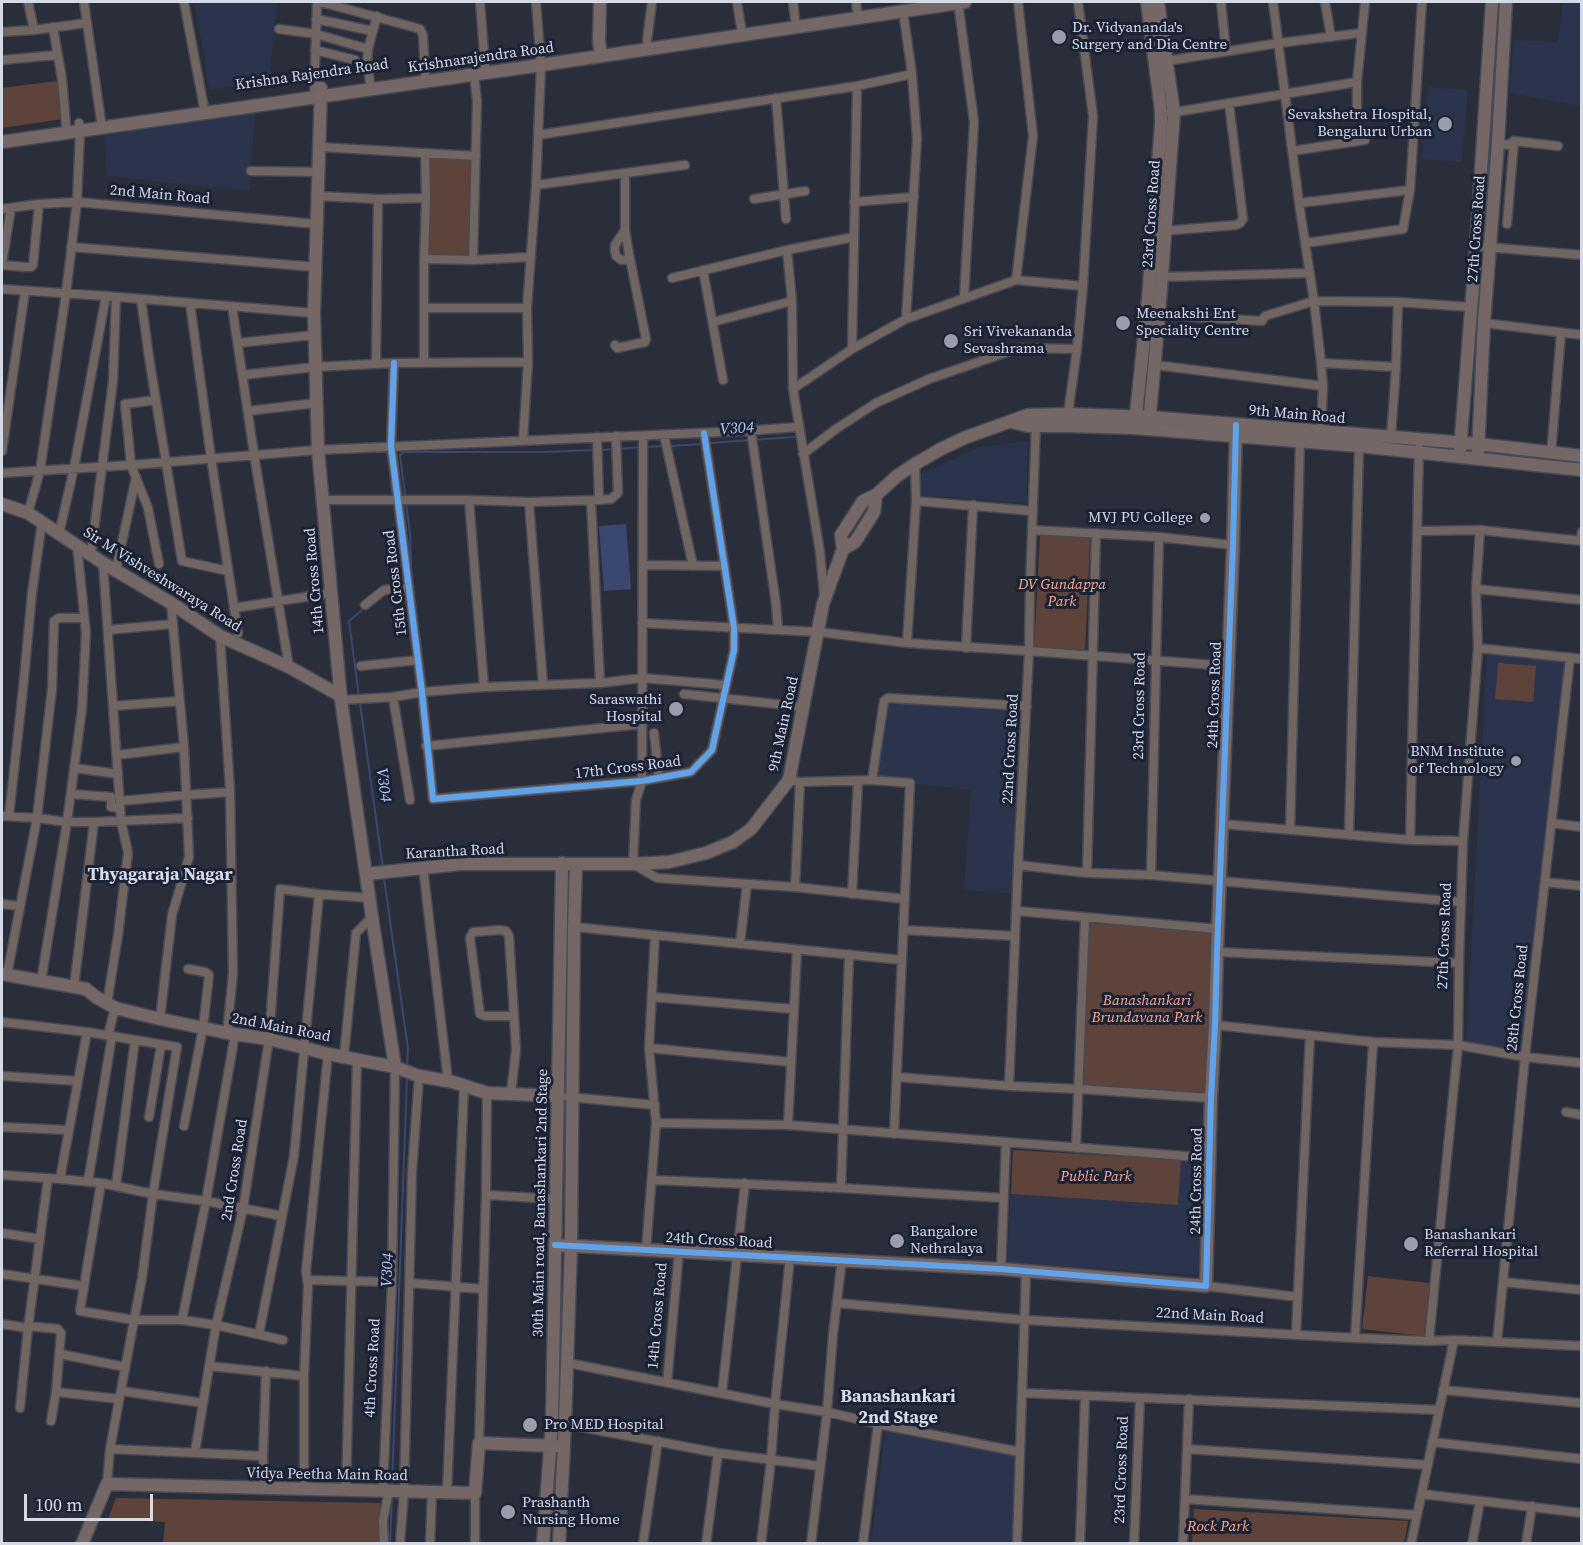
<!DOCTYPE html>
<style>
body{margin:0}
#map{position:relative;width:1583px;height:1545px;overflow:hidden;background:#2a2e3a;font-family:"Source Serif 4",serif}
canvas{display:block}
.frame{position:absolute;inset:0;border:3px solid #d5dae7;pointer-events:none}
.scale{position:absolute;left:24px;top:1494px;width:129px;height:27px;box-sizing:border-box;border:3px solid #d5dae7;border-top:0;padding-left:8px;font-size:18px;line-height:21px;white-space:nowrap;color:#d5dae7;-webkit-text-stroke:4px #1b2235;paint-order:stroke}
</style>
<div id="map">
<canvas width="1583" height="1545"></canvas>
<div class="frame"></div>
<div class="scale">100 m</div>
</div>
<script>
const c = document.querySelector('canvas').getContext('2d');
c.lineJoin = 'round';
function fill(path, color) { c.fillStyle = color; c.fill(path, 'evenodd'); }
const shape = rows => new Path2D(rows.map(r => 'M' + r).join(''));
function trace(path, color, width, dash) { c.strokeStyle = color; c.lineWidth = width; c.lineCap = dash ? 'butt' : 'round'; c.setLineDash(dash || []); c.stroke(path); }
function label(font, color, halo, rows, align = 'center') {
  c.font = font + ' "Source Serif 4",serif'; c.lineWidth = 6; c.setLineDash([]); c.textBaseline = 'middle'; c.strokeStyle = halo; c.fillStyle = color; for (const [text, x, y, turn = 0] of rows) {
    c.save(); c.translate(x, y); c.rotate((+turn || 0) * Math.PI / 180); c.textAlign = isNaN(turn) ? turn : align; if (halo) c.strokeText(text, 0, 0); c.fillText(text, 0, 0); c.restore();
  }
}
fill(shape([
 [194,2,277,2,269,81,210,90],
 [1563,2,1581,2,1581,106,1510,93,1513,40,1558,42],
 [1428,87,1468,90,1462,162,1422,159],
 [255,110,250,191,107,176,104,136],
 [1028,441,1026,503,920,495,919,475,980,447],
 [1487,654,1565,662,1522,1051,1466,1044],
 [884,701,1027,706,1019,894,964,890,971,790,910,783,872,780],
 [1181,1160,1205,1162,1198,1275,1007,1263,1011,1194,1178,1205],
 [886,1425,1017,1451,1013,1543,871,1544]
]), '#2b344c');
fill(shape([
 [57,81,63,119,2,128,2,88],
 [428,153,476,156,473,260,425,259],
 [1040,535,1090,538,1085,652,1034,649],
 [1498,663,1536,666,1533,702,1495,699],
 [1088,923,1216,931,1207,1095,1079,1088],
 [1013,1150,1181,1160,1178,1205,1011,1194],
 [1368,1276,1430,1283,1424,1336,1362,1329],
 [116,1498,380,1503,379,1543,163,1543,165,1522,108,1519],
 [1194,1509,1408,1521,1404,1543,1192,1543]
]), '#5e433a');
fill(shape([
 [626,524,631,589,604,591,599,526]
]), '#394771');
trace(shape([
 [709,443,795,437],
 [670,446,703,444],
 [646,447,664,446],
 [619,449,640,447],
 [601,450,613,449],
 [409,567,411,565,410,534,400,455,404,452,544,452,595,450],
 [395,586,400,582,405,574],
 [359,697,349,621,366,607],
 [360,703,383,869],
 [384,878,408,1049,407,1066],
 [392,1485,407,1077],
 [390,1544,392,1494]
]), '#394771', 2);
const street = shape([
 [28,2,34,30],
 [84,2,102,128],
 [184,2,205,113],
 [321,2,420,29,423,35,425,74],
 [480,2,485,65],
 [737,2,741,27],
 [793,2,795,19],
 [856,2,857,10],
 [958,2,974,122,964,298],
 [1221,2,1226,51],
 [1273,2,1299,203,1314,301,1321,363,1323,386,1321,432],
 [1325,2,1331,37],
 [903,11,912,74,917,139,906,319],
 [316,19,373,31],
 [53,27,62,79,66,125],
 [279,29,316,34,368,49],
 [2,32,34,30,87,23],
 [647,41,652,2],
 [315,50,355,60],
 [2,60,57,55],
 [1167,61,1279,43,1361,33],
 [370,82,367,64,368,49,377,16],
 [314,97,317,2],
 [776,98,786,219],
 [1170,113,1357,82,1365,2],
 [1357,114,1357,82],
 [538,135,857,86,912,74],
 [1498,143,1508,145,1514,141,1558,146],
 [319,147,476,156],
 [1292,151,1365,140],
 [251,171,318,172],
 [536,185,685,165],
 [317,196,378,199,426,198],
 [754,199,805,191],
 [854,202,914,197],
 [1299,203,1410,190],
 [2,209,39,204,77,202,316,224],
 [1507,224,1514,141],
 [625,230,615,245,615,252,616,256,621,260,630,259],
 [1162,231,1236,225,1240,223,1243,219,1229,103],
 [1306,243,1403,229,1410,190,1422,2],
 [71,247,316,267],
 [1485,247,1582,255],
 [787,250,792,301,793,389,820,552,824,595],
 [425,259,473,260,531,257],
 [473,260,477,101,474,75],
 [2,264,11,208],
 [2,265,26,267,31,267,33,265,39,204],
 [703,270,723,380],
 [1162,277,1310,273],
 [672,278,787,250,854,237],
 [1016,280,1033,136,1018,2],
 [2,289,106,296,314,313],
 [141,299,150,364,182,561,228,571],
 [190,303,211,458,238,633],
 [232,306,254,454,289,667],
 [424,308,527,308],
 [1159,315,1262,321,1265,316,1314,301,1398,302,1471,307],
 [713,322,792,301],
 [1484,323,1582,335],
 [238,343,314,335],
 [615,345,617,348,645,342,646,339,629,254,625,230,625,174],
 [852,349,857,86],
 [394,363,391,446,422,692,433,799,642,781,691,772,712,750,734,650,734,628,704,433],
 [424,363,424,263,426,198,425,153],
 [1321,363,1396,367],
 [376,364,378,199],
 [1155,365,1323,386],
 [243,375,314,367,394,363,528,362],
 [793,389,852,349,906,319,1016,280,1083,286],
 [156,400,125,404,131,465,148,508,159,564],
 [248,411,316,403],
 [1068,414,1077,349,1083,286,1093,116,1078,2],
 [751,431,776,604,778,630],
 [664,435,693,566],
 [643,436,642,781,636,800,633,864,657,878,795,887,905,899],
 [1391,437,1396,367,1398,302],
 [523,441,528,362,527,308,536,185,541,65,536,2],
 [2,451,25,291],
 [803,454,836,429,876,403,929,379,1019,348,1077,349],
 [1551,454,1561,333],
 [2,473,131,465,318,450,743,431,799,427],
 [323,500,469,500,529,502,599,500,597,437],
 [469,500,484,687],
 [599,500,611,499,618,493,616,436],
 [591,501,600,683],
 [916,501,1033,511],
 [529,502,543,685],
 [28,513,40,471,66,293,77,202,80,131,79,123],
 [1032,530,1159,537,1233,545],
 [1418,531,1480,530,1582,541],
 [59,534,74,468,106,296],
 [1580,541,1582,532],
 [91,554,113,381,116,297],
 [103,563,121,821,128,853,118,935,107,1004],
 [643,565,724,566],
 [116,570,136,477],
 [1476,589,1582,600],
 [365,605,384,590,409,587],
 [234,608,331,593],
 [642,623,819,632,907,643,1029,651,1228,666],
 [108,630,173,624],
 [220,636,230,789,233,973,227,1033],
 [907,643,916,501,915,464],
 [966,648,973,505],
 [1478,648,1582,659],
 [361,666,418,660],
 [684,694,804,707],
 [393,697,410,800],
 [341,700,393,697,422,692,484,687,600,683,642,678,726,685],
 [113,706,180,701],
 [654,733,659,778],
 [426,746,642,724],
 [117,755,184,747],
 [74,768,118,774],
 [789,780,800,782,872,780,910,783,894,1134],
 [872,780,884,701,888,698,1027,706],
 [71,794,111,797,111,807,120,808],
 [120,801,187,795,230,792],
 [2,816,37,818,67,822,94,822,188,818],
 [9,816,23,689,32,593,42,522],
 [1551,823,1582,827],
 [1222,824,1410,840,1463,841],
 [1290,830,1300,441],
 [1349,835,1359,446],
 [1410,840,1419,448],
 [1018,865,1087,873,1151,875,1461,902],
 [423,867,448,1081],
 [1087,873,1096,533],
 [1151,875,1159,537],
 [1545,882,1582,886],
 [795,887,800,782],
 [852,894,858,781],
 [2,904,20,906],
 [1017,911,1218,929],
 [574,927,902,960],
 [904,930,1015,936],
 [740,944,747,884],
 [1217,952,1459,963],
 [7,975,37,818,52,689,54,621,59,618,84,618],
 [41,982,67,822,82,709,86,633,77,545],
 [74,987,94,822],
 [652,997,794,1009],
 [160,1019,172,915,189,857,184,747,171,603],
 [2,1022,87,1032,177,1047,153,1194,142,1278,110,1449,107,1484],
 [1215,1025,1373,1042,1458,1045,1525,1057,1582,1063],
 [108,1035,115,1008],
 [649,1048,791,1062],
 [344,1056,356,933,372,917],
 [2,1076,78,1081],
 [897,1077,1009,1086,1079,1089,1211,1098],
 [1009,1086,1018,865,1029,651,1030,586,1036,423],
 [511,1093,516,1050,514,1016,509,936,506,931,500,930,473,932,470,938,480,1014,485,1016,514,1016],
 [568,1097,655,1105],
 [1566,1112,1582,1115],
 [149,1117,161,1045],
 [656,1123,788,1125,1210,1158],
 [788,1125,797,950],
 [184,1126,203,1028,209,975,205,972,188,969],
 [2,1127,68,1130],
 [1076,1148,1085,917],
 [2,1175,60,1179,101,1183,153,1194,206,1201,282,1216],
 [60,1179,87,1032],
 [652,1180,841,1188,1004,1198],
 [88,1182,112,1036],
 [116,1186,135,1040],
 [841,1188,849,955],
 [486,1195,556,1199],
 [2,1233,40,1239],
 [646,1250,656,1123,649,1048,655,935],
 [1001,1269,1006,1142],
 [2,1274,84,1286,80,1311,134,1320,182,1320,216,1325,283,1340],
 [307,1280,392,1282],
 [1503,1282,1582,1290],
 [410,1283,483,1289],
 [84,1286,101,1183],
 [1206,1286,1298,1297],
 [837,1303,1025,1320,1355,1338,1429,1341,1454,1340,1582,1346],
 [182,1320,206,1201,235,1034],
 [2,1324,28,1328],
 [28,1326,58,1329,61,1333,56,1392,51,1421],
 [259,1334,294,1156,319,894],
 [1296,1335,1310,1035],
 [1355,1338,1373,1042],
 [1429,1341,1458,1045,1459,963,1463,841,1478,648,1476,589,1480,530],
 [1497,1342,1525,1057,1570,658],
 [60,1354,125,1367],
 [568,1363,775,1404,827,1412,878,1424,1020,1452],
 [209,1366,304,1376],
 [667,1383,679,1251],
 [1443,1390,1582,1403],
 [121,1391,203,1403],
 [56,1392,119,1399],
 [722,1393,745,1183],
 [1022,1393,1439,1410],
 [20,1408,28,1328,48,1178],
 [565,1424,718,1453,820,1466],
 [1432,1442,1582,1459],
 [479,1443,486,1195,487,1093],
 [110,1449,263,1456],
 [1187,1449,1428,1465],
 [195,1452,216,1325,243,1209,269,1039,280,889,319,894,369,898],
 [264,1489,263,1456,266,1371],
 [304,1490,304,1376,308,1286,306,1271,328,1054],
 [383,1490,392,1282,395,1067],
 [346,1491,357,1058],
 [447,1492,464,1086],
 [1422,1494,1582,1513],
 [1185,1499,1417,1515],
 [384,1544,383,1520,389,1490],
 [400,1544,404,1491,412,1172,419,1076],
 [430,1544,432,1491],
 [475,1544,475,1493],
 [643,1544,658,1441],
 [706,1544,718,1453],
 [761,1544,771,1460,775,1404,790,1257],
 [811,1544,827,1412,833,1334,842,1259],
 [863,1544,878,1424],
 [1017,1544,1026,1272],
 [1080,1544,1085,1396],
 [1134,1544,1140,1398],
 [1183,1544,1189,1399],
 [1411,1544,1454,1340],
 [1472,1544,1480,1501],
 [1526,1544,1532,1506]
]);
const secondary = shape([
 [600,2,599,41,601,56],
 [321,88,314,313,318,450,341,700,372,917,395,1067],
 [2,142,541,65,965,2],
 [1011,422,1028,426,1067,426,1134,428,1359,446,1582,470],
 [1135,424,1148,300,1161,124,1161,111,1147,2],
 [1149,424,1159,315,1174,113,1158,2],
 [1460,450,1476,247,1492,2],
 [1478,452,1484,323,1498,143,1506,2],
 [2,504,28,513,103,563,171,603,220,636,289,667,341,696],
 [843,549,855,542,874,512,876,495],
 [366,874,461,864,633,864,669,862,706,853,733,842,751,829,789,780,823,604,843,549,841,535,863,501,876,495,897,476,915,464,941,449,964,438,1028,415,1068,414,1149,417,1478,444,1582,456],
 [2,974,86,989,96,997,115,1008,160,1019,227,1033,269,1039,328,1054,395,1067,419,1076,453,1082,487,1093,559,1096],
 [555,1245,1001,1269,1206,1286,1211,1098,1215,1025,1217,952,1233,545,1236,425],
 [82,1544,107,1484,475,1493,479,1443,556,1446],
 [543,1544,552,1422,562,863],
 [559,1544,565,1424,571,1246,574,927,576,864]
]);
trace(street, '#474a54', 11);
trace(secondary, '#474a54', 15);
trace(street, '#716562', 8);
trace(secondary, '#746766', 12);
trace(shape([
 [394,363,391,446,422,692,433,799,642,781,691,772,712,750,734,650,734,628,704,433],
 [555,1245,1001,1269,1206,1286,1211,1098,1215,1025,1217,952,1233,545,1236,425]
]), '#60a3ed', 6);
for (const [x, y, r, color] of [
 [1059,37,8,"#999eaa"],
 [1445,124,8,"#999eaa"],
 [1123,323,8,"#999eaa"],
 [951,341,8,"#999eaa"],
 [1205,518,6,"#999eaa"],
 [676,709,8,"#999eaa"],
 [1516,761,6,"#999eaa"],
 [897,1241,8,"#999eaa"],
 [1411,1244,8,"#999eaa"],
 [530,1425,8,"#999eaa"],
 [508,1512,8,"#999eaa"]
]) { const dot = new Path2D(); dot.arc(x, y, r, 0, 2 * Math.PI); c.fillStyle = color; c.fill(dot); trace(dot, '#1b2235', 2); }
label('15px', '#d5dae7', '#1b2235', [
 ["Dr. Vidyananda's",1072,28],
 ["Surgery and Dia Centre",1072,45],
 ["Sevakshetra Hospital,",1432,115,"right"],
 ["Bengaluru Urban",1432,132,"right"],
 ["Meenakshi Ent",1136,314],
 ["Speciality Centre",1136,331],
 ["Sri Vivekananda",964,332],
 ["Sevashrama",964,349],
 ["MVJ PU College",1193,518,"right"],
 ["Saraswathi",662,700,"right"],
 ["Hospital",662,717,"right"],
 ["BNM Institute",1504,752,"right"],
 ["of Technology",1504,769,"right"],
 ["Bangalore",910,1232],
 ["Nethralaya",910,1249],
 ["Banashankari",1424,1235],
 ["Referral Hospital",1424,1252],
 ["Pro MED Hospital",544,1425],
 ["Prashanth",522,1503],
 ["Nursing Home",522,1520]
], 'left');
label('15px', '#d5dae7', '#1b2235', [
 ["Krishnarajendra Road",481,58,-8],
 ["Krishna Rajendra Road",312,75,-8],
 ["2nd Main Road",160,195,5],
 ["23rd Cross Road",1152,214,-86],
 ["27th Cross Road",1477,229,-86],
 ["9th Main Road",1297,415,5],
 ["Sir M Vishveshwaraya Road",162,580,32],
 ["14th Cross Road",315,581,-95],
 ["15th Cross Road",396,583,-97],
 ["24th Cross Road",1215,695,-88],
 ["23rd Cross Road",1140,706,-89],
 ["9th Main Road",784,724,-78],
 ["22nd Cross Road",1011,749,-87],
 ["17th Cross Road",628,768,-7],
 ["Karantha Road",455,852,-3],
 ["27th Cross Road",1445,936,-88],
 ["28th Cross Road",1518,998,-84],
 ["2nd Main Road",281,1028,11],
 ["2nd Cross Road",235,1170,-81],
 ["24th Cross Road",1197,1181,-89],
 ["30th Main road, Banashankari 2nd Stage",541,1203,-89],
 ["24th Cross Road",719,1241,3],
 ["14th Cross Road",658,1316,-85],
 ["22nd Main Road",1210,1316,3],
 ["4th Cross Road",373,1368,-87],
 ["23rd Cross Road",1122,1470,-88],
 ["Vidya Peetha Main Road",327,1475,1]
]);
label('italic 15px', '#fca98b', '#1b2235', [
 ["DV Gundappa",1062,585],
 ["Park",1062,602],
 ["Banashankari",1147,1001],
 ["Brundavana Park",1147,1018],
 ["Public Park",1096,1177],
 ["Rock Park",1218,1527]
]);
label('italic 16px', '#b9caf6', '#1b2235', [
 ["V304",737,429,-4],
 ["V304",383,785,82],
 ["V304",388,1270,-88]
]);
label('bold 18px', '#d5dae7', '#1b2235', [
 ["Thyagaraja Nagar",160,875],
 ["Banashankari",898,1397],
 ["2nd Stage",898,1418]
]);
</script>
